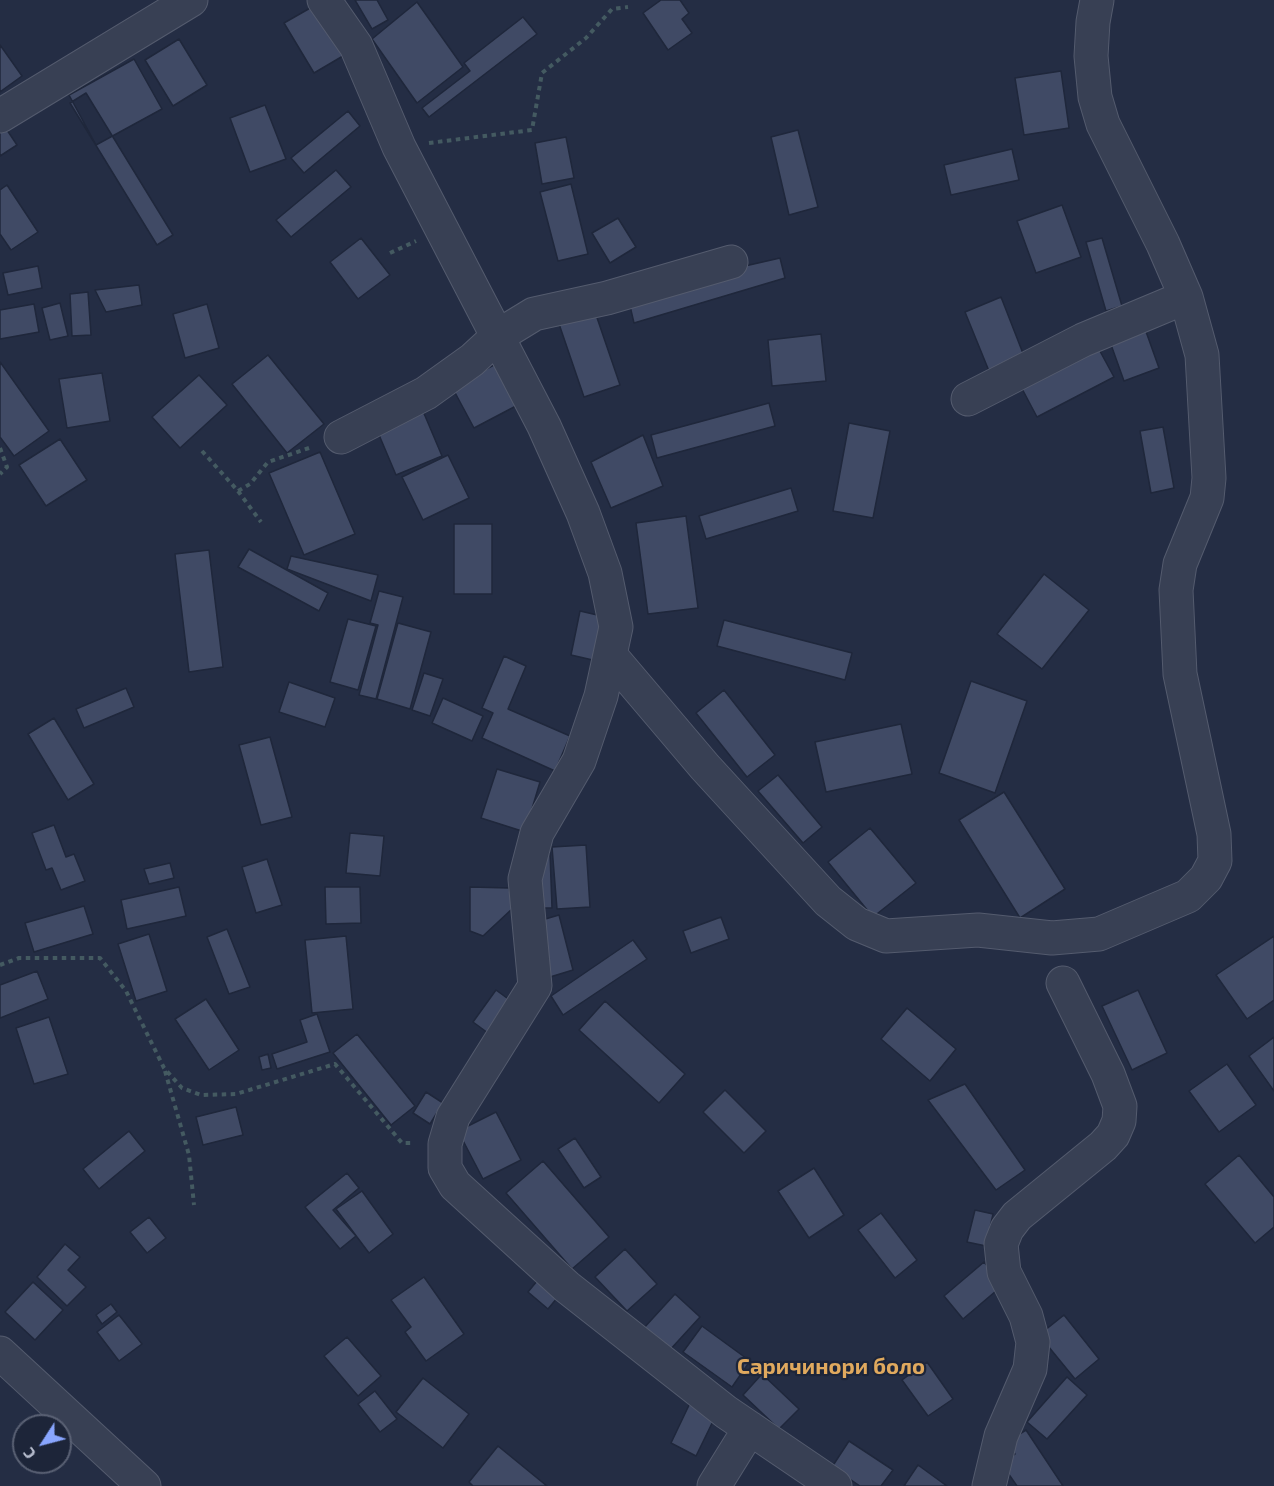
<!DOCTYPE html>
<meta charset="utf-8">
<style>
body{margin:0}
#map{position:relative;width:1274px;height:1486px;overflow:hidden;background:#242d44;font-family:"Exo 2",sans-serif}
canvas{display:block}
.north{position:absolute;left:12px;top:1414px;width:60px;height:60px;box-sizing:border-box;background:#1d2539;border:2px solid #5a6174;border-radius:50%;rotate:234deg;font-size:16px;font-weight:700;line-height:24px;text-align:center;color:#b6bccd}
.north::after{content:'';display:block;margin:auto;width:21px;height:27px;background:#89a6ff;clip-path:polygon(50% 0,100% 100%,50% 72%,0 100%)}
</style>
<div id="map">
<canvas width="1274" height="1486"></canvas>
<div class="north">С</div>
</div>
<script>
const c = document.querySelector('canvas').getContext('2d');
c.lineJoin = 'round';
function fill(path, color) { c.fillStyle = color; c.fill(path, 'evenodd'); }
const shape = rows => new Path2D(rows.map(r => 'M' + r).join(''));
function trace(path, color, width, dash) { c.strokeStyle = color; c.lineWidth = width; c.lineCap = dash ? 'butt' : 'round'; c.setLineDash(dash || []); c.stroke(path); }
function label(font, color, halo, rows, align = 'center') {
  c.font = font + ' "Exo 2",sans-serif'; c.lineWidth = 4.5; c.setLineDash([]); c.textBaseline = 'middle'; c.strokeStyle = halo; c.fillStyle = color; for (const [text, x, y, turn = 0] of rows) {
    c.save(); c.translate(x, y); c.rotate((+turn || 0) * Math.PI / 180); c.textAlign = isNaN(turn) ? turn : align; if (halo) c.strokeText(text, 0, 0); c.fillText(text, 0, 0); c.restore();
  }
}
const building = shape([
 [355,0,377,0,388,20,372,29,355,0],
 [661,0,680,0,689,13,682,19,692,33,668,50,643,13,661,0],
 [417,2,463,67,417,103,372,39,417,2],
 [319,3,348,53,314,73,284,23,319,3],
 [523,17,537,34,429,117,422,108,470,71,464,63,523,17],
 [179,39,207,85,173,106,145,60,179,39],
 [0,45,22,76,0,92,0,45],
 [134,59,162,109,96,145,69,95,134,59],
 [1061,71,1069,128,1024,135,1015,78,1061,71],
 [86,93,173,235,157,245,70,103,86,93],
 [265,105,286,159,250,172,230,118,265,105],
 [348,111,360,126,304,173,291,158,348,111],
 [1,121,17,145,0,156,0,122,1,121],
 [798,130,818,207,789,215,771,137,798,130],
 [566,137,574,178,542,184,535,143,566,137],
 [1012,149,1019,180,951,195,944,165,1012,149],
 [336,170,351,187,291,237,276,220,336,170],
 [571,184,588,254,558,261,540,192,571,184],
 [7,185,38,232,11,250,0,234,0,190,7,185],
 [1062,205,1081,257,1036,273,1017,221,1062,205],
 [618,218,636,247,610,263,592,233,618,218],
 [361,238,390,275,358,299,330,262,361,238],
 [1102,238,1122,306,1106,311,1086,242,1102,238],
 [780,258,785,278,634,323,627,293,780,258],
 [38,266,42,288,8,295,3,273,38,266],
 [139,285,142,305,106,312,95,290,139,285],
 [88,292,91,335,72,336,70,294,88,292],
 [1001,297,1024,356,989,371,965,312,1001,297],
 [60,303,68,336,50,340,42,308,60,303],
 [34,304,39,332,0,339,0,310,34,304],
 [207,304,219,348,185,358,173,314,207,304],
 [593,306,620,385,584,397,557,318,593,306],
 [1144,326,1159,368,1124,381,1109,339,1144,326],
 [821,334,826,381,772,386,768,340,821,334],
 [1095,342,1114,377,1037,417,1019,383,1095,342],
 [268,355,324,424,287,453,232,384,268,355],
 [513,355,535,396,474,428,452,387,513,355],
 [0,362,49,431,14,456,0,437,0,362],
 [102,373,110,421,67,428,59,379,102,373],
 [199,375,227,405,180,448,152,417,199,375],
 [769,403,775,426,657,458,651,435,769,403],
 [420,404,442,456,396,475,374,423,420,404],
 [849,423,890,431,873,518,833,511,849,423],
 [1163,427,1174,488,1151,493,1140,431,1163,427],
 [643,435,663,486,611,508,591,462,643,435],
 [60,439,87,480,46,506,19,465,60,439],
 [320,452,355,534,304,555,269,473,320,452],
 [448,455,469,498,423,520,402,477,448,455],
 [791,488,798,511,706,539,699,516,791,488],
 [686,516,698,608,648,614,636,523,686,516],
 [454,524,492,524,492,594,454,594,454,524],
 [249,549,328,593,319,611,238,567,249,549],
 [209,550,223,667,189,672,175,554,209,550],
 [291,556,378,575,371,601,287,569,291,556],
 [1044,574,1089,610,1042,669,997,634,1044,574],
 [379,591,403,597,376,699,359,695,378,625,370,623,379,591],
 [580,611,606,617,597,661,571,655,580,611],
 [348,619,376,626,358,690,330,682,348,619],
 [724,620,852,653,845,680,717,646,724,620],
 [398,623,431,632,410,709,377,699,398,623],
 [504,656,526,666,508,709,570,736,555,771,482,738,493,713,482,708,504,656],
 [424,673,443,679,430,716,412,710,424,673],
 [971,681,1027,701,995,793,939,773,971,681],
 [289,682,335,698,325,727,279,712,289,682],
 [126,688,134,707,84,728,76,709,126,688],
 [724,690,775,755,747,777,696,713,724,690],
 [443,698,483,716,472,741,432,723,443,698],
 [54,718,94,784,68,800,28,734,54,718],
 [901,724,912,774,826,792,815,742,901,724],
 [270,737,292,817,261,825,239,745,270,737],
 [497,769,540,782,525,832,481,818,497,769],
 [778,775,822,827,803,843,758,791,778,775],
 [1004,792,1065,889,1020,918,959,820,1004,792],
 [54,825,66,857,74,854,85,881,61,890,52,868,46,870,32,833,54,825],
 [870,828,916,883,873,917,828,862,870,828],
 [350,833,384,836,380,876,346,873,350,833],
 [586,845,590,907,557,909,552,847,586,845],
 [550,853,552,908,539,908,537,854,550,853],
 [267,859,282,905,256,913,242,867,267,859],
 [170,863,174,878,149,884,144,869,170,863],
 [179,887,186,916,127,929,121,900,179,887],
 [325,887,360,887,361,923,326,924,325,887],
 [470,887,509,888,513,908,483,936,470,931,470,887],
 [84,906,93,934,34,952,25,923,84,906],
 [559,915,573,970,550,977,535,922,559,915],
 [721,917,729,939,691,953,683,931,721,917],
 [227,929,250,987,229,994,207,937,227,929],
 [149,934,167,991,136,1001,118,944,149,934],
 [346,936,353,1009,312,1013,305,940,346,936],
 [1274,936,1274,1000,1247,1019,1216,975,1274,936],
 [633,940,647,959,563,1015,551,996,633,940],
 [37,971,48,999,0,1018,0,985,37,971],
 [496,990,511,1001,488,1033,473,1022,496,990],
 [1138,990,1167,1053,1132,1070,1102,1006,1138,990],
 [206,999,239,1050,209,1070,175,1019,206,999],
 [605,1001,685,1074,659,1103,579,1030,605,1001],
 [907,1008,956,1049,930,1081,881,1039,907,1008],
 [317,1014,330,1052,277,1069,272,1054,307,1042,300,1020,317,1014],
 [49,1017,68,1074,34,1084,16,1028,49,1017],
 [357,1034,415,1106,391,1125,333,1053,357,1034],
 [1274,1037,1274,1091,1249,1056,1274,1037],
 [268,1054,271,1068,262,1070,259,1057,268,1054],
 [1227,1064,1256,1105,1219,1132,1189,1091,1227,1064],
 [965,1084,1025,1170,996,1190,928,1100,965,1084],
 [725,1090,766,1131,744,1153,703,1112,725,1090],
 [426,1092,443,1103,430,1124,413,1113,426,1092],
 [236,1107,243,1135,203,1145,196,1117,236,1107],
 [496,1112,521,1160,483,1179,458,1131,496,1112],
 [129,1131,145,1151,99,1189,83,1169,129,1131],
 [575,1138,601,1177,584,1188,558,1149,575,1138],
 [1239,1155,1274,1197,1274,1227,1255,1243,1205,1184,1239,1155],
 [543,1161,609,1237,572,1269,506,1193,543,1161],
 [814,1168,844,1215,809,1238,778,1191,814,1168],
 [347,1173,359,1188,333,1210,356,1236,340,1249,305,1207,347,1173],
 [362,1191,393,1234,369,1253,336,1209,362,1191],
 [975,1210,993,1214,986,1246,967,1242,975,1210],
 [881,1213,917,1260,895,1278,858,1230,881,1213],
 [149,1217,166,1238,147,1253,130,1232,149,1217],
 [65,1244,80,1257,68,1270,86,1287,67,1306,37,1277,65,1244],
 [625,1249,657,1284,627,1311,595,1277,625,1249],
 [984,1262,1003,1285,963,1319,944,1296,984,1262],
 [542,1275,562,1292,548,1309,528,1292,542,1275],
 [424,1277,464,1334,426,1361,405,1332,411,1327,391,1300,424,1277],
 [33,1282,63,1310,35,1340,5,1312,33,1282],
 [675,1294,700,1317,668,1352,643,1329,675,1294],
 [111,1304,117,1312,102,1324,96,1315,111,1304],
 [119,1315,142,1344,119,1361,97,1332,119,1315],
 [1064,1315,1099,1359,1075,1379,1039,1335,1064,1315],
 [702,1326,750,1361,732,1387,683,1352,702,1326],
 [347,1337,381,1376,358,1396,324,1356,347,1337],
 [927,1362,953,1399,928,1416,902,1380,927,1362],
 [762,1374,799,1409,779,1429,743,1395,762,1374],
 [1067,1377,1087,1395,1047,1439,1027,1422,1067,1377],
 [423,1378,469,1414,443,1448,396,1412,423,1378],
 [375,1391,397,1419,380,1432,358,1404,375,1391],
 [691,1401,717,1413,696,1456,671,1443,691,1401],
 [1026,1430,1063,1486,1017,1486,1001,1463,1015,1454,1007,1442,1026,1430],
 [849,1441,893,1470,881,1486,860,1486,832,1467,849,1441],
 [498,1446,547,1486,473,1486,469,1482,498,1446],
 [918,1465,947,1486,904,1486,918,1465]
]);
fill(building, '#404a65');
trace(building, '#1f273b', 1.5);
const minor = shape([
 [324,0,356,46,399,147,544,426,583,513,605,573,616,627,601,696,579,761,537,833,525,879,535,986,453,1117,445,1144,445,1168,455,1185,567,1287,726,1412,835,1486],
 [0,116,191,0],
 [968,399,1083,340,1186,297,1163,244,1103,124,1095,97,1091,56,1093,22,1097,0],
 [341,437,426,393,472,360,498,336,534,314,607,298,731,262],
 [610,655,705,767,828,901,857,924,886,936,978,930,1052,938,1099,934,1188,896,1206,878,1215,861,1214,834,1180,674,1176,590,1180,564,1207,498,1209,478,1202,355,1186,297],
 [0,1353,144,1486],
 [714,1486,750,1428],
 [989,1486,1001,1436,1030,1369,1033,1342,1026,1316,1004,1272,1001,1244,1007,1229,1017,1216,1103,1146,1113,1135,1119,1121,1120,1106,1108,1074,1063,983]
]);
trace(minor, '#545b6e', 35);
trace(shape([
 [429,143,532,130,542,73,586,38,612,9,628,7],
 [390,253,416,241],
 [0,448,7,467,0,474],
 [202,451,238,491,250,484,268,462,312,447],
 [238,491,261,522],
 [0,965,19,958,100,958,126,991,164,1068,182,1088,201,1095,236,1094,335,1064,402,1143,414,1143],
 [165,1071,189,1155,194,1205]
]), '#445a61', 4, [4.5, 4.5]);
trace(minor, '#384054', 33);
label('bold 22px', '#e0a95e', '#1d2539', [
 ["Саричинори боло",831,1367]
]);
</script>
